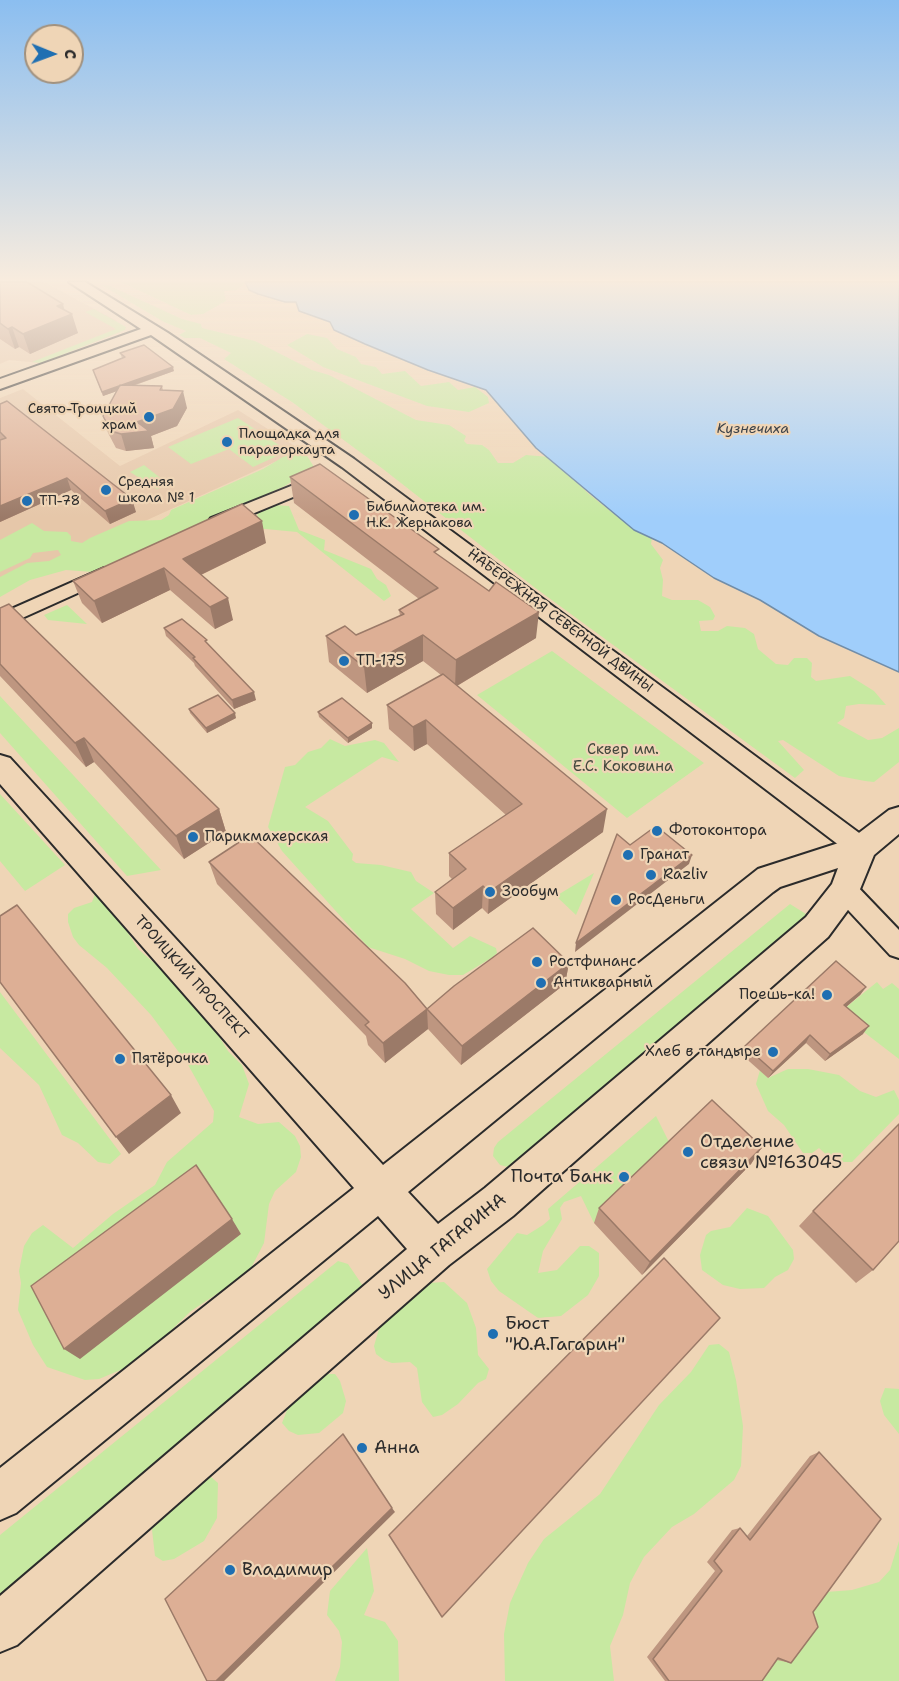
<!DOCTYPE html>
<meta charset="utf-8">
<style>
body{margin:0}
#map{position:relative;width:899px;height:1681px;overflow:hidden;background:#efd5b6;font-family:"Shantell Sans",sans-serif}
canvas{display:block}
.north{position:absolute;left:24px;top:24px;width:60px;height:60px;box-sizing:border-box;background:#efd5b6;border:2px solid #a1917e;border-radius:50%;rotate:91deg;font-size:16px;font-weight:700;line-height:24px;text-align:center;color:#2b2b2b}
.north::after{content:'';display:block;margin:auto;width:21px;height:27px;background:#1f6fb2;clip-path:polygon(50% 0,100% 100%,50% 72%,0 100%)}
</style>
<div id="map">
<canvas width="899" height="1681"></canvas>
<div class="north">С</div>
</div>
<script>
const c = document.querySelector('canvas').getContext('2d');
c.lineJoin = 'round';
function fill(path, color) { c.fillStyle = color; c.fill(path, 'evenodd'); }
const shape = rows => new Path2D(rows.map(r => 'M' + r).join(''));
function trace(path, color, width, dash) { c.strokeStyle = color; c.lineWidth = width; c.lineCap = dash ? 'butt' : 'round'; c.setLineDash(dash || []); c.stroke(path); }
function label(font, color, halo, rows, align = 'center') {
  c.font = font + ' "Shantell Sans",sans-serif'; c.lineWidth = 4.5; c.setLineDash([]); c.textBaseline = 'middle'; c.strokeStyle = halo; c.fillStyle = color; for (const [text, x, y, turn = 0] of rows) {
    c.save(); c.translate(x, y); c.rotate((+turn || 0) * Math.PI / 180); c.textAlign = isNaN(turn) ? turn : align; if (halo) c.strokeText(text, 0, 0); c.fillText(text, 0, 0); c.restore();
  }
}
fill(shape([
 [0,282,44,282,117,321,113,327,121,332,41,363,9,360,0,364],
 [23,389,120,466,238,410,301,450,0,587,0,398]
]), '#e6c7a9');
fill(shape([
 [121,282,245,282,246,283,236,290,224,291,226,301,203,314,191,315],
 [101,285,108,285,182,319,201,324,202,328,255,341,312,370,329,375,416,420,449,425,466,436,464,441,467,444,482,445,489,450,498,463,513,463,526,455,550,457,589,494,634,530,652,538,651,544,663,560,660,568,663,580,662,596,672,600,698,600,710,607,715,616,713,620,699,621,701,631,718,631,727,626,745,628,754,634,758,649,776,664,788,665,794,658,807,658,812,663,811,677,816,681,850,676,874,691,886,705,859,704,846,706,844,718,837,723,868,740,882,738,899,728,899,762,874,782,865,781,839,776,783,740,778,741,804,770,795,778,534,587,383,469,292,402,224,359,231,353,200,338,185,338,179,335,186,331,164,322],
 [94,309,126,327,125,330,41,363,32,362,116,329,85,312],
 [307,334,327,338,337,349,356,357,361,364,376,367,382,374,405,371,421,386,449,382,458,390,475,387,488,397,489,403,469,412,427,406,323,367,287,345],
 [238,418,288,451,253,467,229,449,191,464,168,447],
 [304,451,314,467,285,486,93,572,66,570,30,580,0,597,0,577,27,563,49,561,61,555,58,550,33,553,30,558,0,572,0,540,32,523,44,531,67,532,71,536,71,541,82,543,90,538,129,521,161,520,169,515,171,510,263,469,283,457],
 [144,465,168,484,157,489,130,472],
 [274,505,289,506,299,530,325,540,324,550,371,569,377,579,386,585,391,596,384,601,297,532,255,528,258,511],
 [67,605,87,624,48,620,44,615],
 [552,651,629,708,704,763,627,818,477,695],
 [0,696,161,870,127,876,0,733],
 [330,739,345,746,375,740,384,743,399,762,382,757,305,807,328,821,353,854,352,860,356,863,381,865,411,872,416,881,434,893,411,909,453,948,470,936,496,948,497,953,493,957,463,975,449,975,429,971,405,959,368,947,282,851,268,827,285,767,295,765,308,752,321,748],
 [0,794,65,865,25,891,0,861],
 [594,873,576,915,556,896],
 [95,894,117,915,138,949,173,979,209,1020,228,1051,242,1065,249,1084,239,1117,258,1124,279,1122,295,1136,300,1146,301,1157,296,1172,275,1191,269,1204,264,1243,251,1268,241,1278,191,1311,157,1344,130,1366,99,1379,85,1380,47,1367,33,1345,18,1310,21,1283,19,1271,24,1246,32,1233,43,1225,73,1248,113,1214,155,1185,167,1162,213,1122,214,1111,187,1063,151,1015,107,968,79,945,73,937,68,922,68,914,74,908,92,902],
 [790,904,806,914,807,919,515,1165,508,1167,500,1165,493,1156,494,1148,498,1142],
 [877,982,883,989,892,983,899,989,899,1059,839,1013],
 [0,992,121,1154,110,1164,98,1162,78,1143,62,1135,39,1085,0,1048],
 [788,1069,808,1069,839,1075,860,1091,876,1097,894,1090,899,1100,899,1114,852,1162,834,1162,819,1148,812,1153,803,1153,784,1125,768,1111,756,1084,760,1070,768,1078],
 [656,1116,672,1148,594,1223,581,1196,564,1202,560,1208,562,1219,543,1251,538,1273,557,1270,580,1246,589,1246,599,1253,599,1276,588,1295,561,1316,538,1318,499,1291,491,1281,487,1269,517,1233,527,1235,543,1225,550,1219,548,1209],
 [747,1208,768,1216,793,1250,794,1259,788,1270,775,1277,764,1288,740,1289,723,1285,702,1270,700,1255,706,1235,711,1231,730,1227],
 [338,1261,348,1264,363,1286,361,1298,0,1597,0,1535],
 [444,1282,467,1303,476,1328,478,1355,489,1369,486,1379,478,1383,458,1404,442,1415,433,1417,422,1402,417,1368,410,1362,392,1363,384,1360,376,1354,374,1346,381,1322,416,1291,429,1283],
 [719,1344,729,1352,736,1380,743,1426,741,1466,734,1480,694,1514,672,1527,644,1557,630,1583,623,1615,610,1646,614,1681,505,1681,504,1634,510,1603,528,1563,544,1539,600,1494,659,1405,691,1372,709,1345],
 [327,1374,335,1374,340,1381,346,1401,343,1413,319,1433,298,1435,289,1431,282,1423,289,1405,310,1385],
 [885,1388,899,1389,899,1434,884,1415,880,1401],
 [202,1477,211,1477,218,1483,217,1518,204,1541,174,1559,163,1561,155,1556,152,1530,154,1518],
 [899,1541,899,1681,759,1681,826,1592,852,1590,879,1582,890,1570],
 [367,1548,374,1591,364,1615,385,1622,398,1641,399,1681,335,1681,340,1667,342,1642,339,1631,327,1615,330,1591]
]), '#c7e9a1');
const water = shape([
 [245,282,899,282,899,672,819,636,760,600,714,578,662,543,634,530,536,448,486,390,428,370,365,344,334,330,330,322,299,311,296,302,285,302,258,294,249,290,245,282]
]);
fill(water, '#a0cefb');
trace(water, '#718da8', 1.5);
const minor = shape([
 [69,282,85,282,168,333,354,459,870,841,873,848,870,855,861,858,852,855,342,467,151,335,0,389,0,379,141,329,69,282],
 [321,474,330,479,327,483,223,526,217,527,208,522,211,518,321,474],
 [104,568,111,570,113,574,111,578,0,628,0,614,104,568],
 [845,880,854,883,899,930,899,958,890,955,836,897,833,890,836,883,845,880]
]);
const major = shape([
 [0,755,10,758,383,1165,758,869,851,839,889,810,899,807,899,834,874,855,856,899,828,937,513,1216,449,1265,17,1645,0,1652,0,1596,407,1249,378,1216,16,1513,0,1520,0,1468,354,1188,0,784,0,755],
 [838,868,832,884,806,917,485,1188,438,1224,408,1192,773,892,780,887,838,868]
]);
trace(minor, '#2b2b2b', 4);
trace(major, '#2b2b2b', 4);
fill(minor, '#efd5b6');
fill(major, '#efd5b6');
fill(shape([
 [0,282,64,309,78,333,30,354,19,347,15,349,0,339],
 [120,353,174,371,133,386,162,386,163,390,187,408,177,426,151,436,154,448,126,451,116,448,108,433,103,416,117,391,103,396,93,370,122,358],
 [0,404,136,512,110,524,71,490,0,522],
 [290,477,439,556,536,638,457,686,603,832,488,914,482,908,453,930,436,914,435,892,452,879,449,876,449,853,506,815,427,744,414,751,389,729,387,705,441,675,423,661,367,693,329,662,326,636,356,635,400,616,399,610,419,599,294,503],
 [266,543,201,575,233,620,215,629,170,590,102,623,82,603,73,581],
 [0,608,219,809,226,832,184,859,94,762,86,767,0,676],
 [164,628,208,644,256,700,234,709,195,666,194,663,166,636],
 [189,709,236,718,207,733,190,713],
 [318,712,372,728,348,743,319,717],
 [209,862,427,1009,569,963,565,984,461,1065,428,1029,385,1063,368,1045,366,1036,217,884],
 [866,987,860,995,846,1007,863,1034,825,1061,806,1043,768,1078,741,1054,745,1046],
 [762,1147,751,1164,642,1275,594,1223,599,1208],
 [813,1211,873,1270,856,1283,799,1226],
 [819,1452,813,1612,791,1663,777,1660,762,1681,665,1681,647,1657,715,1571,707,1562,732,1530,740,1528,747,1536,810,1456]
]), '#be9680');
fill(shape([
 [63,304,66,316,72,314,78,333,30,354,23,334,57,306],
 [12,327,19,347,15,349,8,329],
 [173,367,174,371,103,396,102,392],
 [183,391,187,408,177,426,151,436,154,448,126,451,121,434],
 [67,478,71,490,0,522,0,506],
 [132,499,136,512,110,524,105,511],
 [262,521,266,543,188,581,183,559],
 [164,568,170,590,102,623,94,601],
 [228,598,233,620,215,629,210,607],
 [539,612,536,638,455,687,456,660],
 [423,635,423,661,367,693,364,667],
 [254,692,256,700,234,709,232,700],
 [235,713,236,718,207,733,206,728],
 [426,720,427,744,414,751,413,727],
 [372,723,372,728,348,743,348,738],
 [84,738,94,762,86,767,75,743],
 [219,809,226,832,184,859,176,836],
 [607,809,603,832,488,914,489,892],
 [692,855,689,864,575,952,576,943],
 [483,886,482,908,453,930,453,908],
 [569,963,565,984,461,1065,462,1046],
 [866,987,860,995,839,1013,844,1005],
 [427,1009,428,1029,385,1063,383,1043],
 [869,1026,863,1034,825,1061,830,1054],
 [810,1035,806,1043,768,1078,773,1071],
 [171,1095,181,1113,129,1154,116,1137],
 [762,1147,751,1164,642,1275,650,1262],
 [232,1219,241,1234,80,1359,64,1349],
 [392,1508,395,1512,224,1681,216,1681]
]), '#9b7a68');
const building = shape([
 [0,282,27,282,63,304,57,306,72,314,23,334,12,327,8,329,0,323,0,282],
 [144,345,173,367,102,392,93,370,125,357,120,353,144,345],
 [120,385,162,386,160,390,183,391,173,409,137,422,149,431,121,434,111,431,103,416,120,385],
 [7,401,132,499,105,511,67,478,0,506,0,440,6,438,0,432,0,404,7,401],
 [320,464,439,549,434,552,489,591,496,582,539,612,456,660,423,635,364,667,326,636,345,626,356,635,404,614,399,610,438,588,290,477,320,464],
 [242,504,262,521,183,559,228,598,210,607,164,568,94,601,73,581,242,504],
 [9,604,219,809,176,836,84,738,75,743,0,664,0,608,9,604],
 [182,619,207,640,205,641,254,692,232,700,193,658,195,657,164,628,182,619],
 [443,674,607,809,489,892,483,886,453,908,435,892,466,869,449,853,522,804,426,720,413,727,387,705,443,674],
 [218,695,235,713,206,728,189,709,218,695],
 [342,698,372,723,348,738,318,712,342,698],
 [656,826,692,855,576,943,617,834,630,845,656,826],
 [250,835,405,983,427,1009,383,1043,365,1025,369,1022,209,862,250,835],
 [17,905,171,1095,116,1137,0,982,0,916,17,905],
 [533,928,569,963,462,1046,427,1009,454,986,533,928],
 [836,961,866,987,844,1005,869,1026,830,1054,810,1035,773,1071,745,1046,836,961],
 [712,1100,762,1147,650,1262,599,1208,712,1100],
 [899,1124,899,1241,873,1270,813,1211,899,1124],
 [196,1165,232,1219,64,1349,31,1286,196,1165],
 [664,1258,720,1318,442,1617,389,1535,664,1258],
 [343,1434,392,1508,216,1681,207,1681,165,1599,343,1434],
 [819,1452,881,1519,813,1612,818,1627,791,1663,778,1658,762,1681,669,1681,653,1659,722,1571,714,1561,740,1528,750,1540,819,1452]
]);
fill(building, '#ddaf95');
trace(building, '#9b7a68', 1.5);
const sky = c.createLinearGradient(0, 0, 0, 518);
sky.addColorStop(0, '#8bbef0');
sky.addColorStop(0.54, '#f8ecde');
sky.addColorStop(1, '#f8ecde00');
c.fillStyle = sky;
c.fillRect(0, 0, 899, 518);
for (const [x, y, r, color] of [
 [149,417,6,"#1f6fb2"],
 [227,442,6,"#1f6fb2"],
 [106,490,6,"#1f6fb2"],
 [27,501,6,"#1f6fb2"],
 [354,515,6,"#1f6fb2"],
 [344,661,6,"#1f6fb2"],
 [657,831,6,"#1f6fb2"],
 [193,837,6,"#1f6fb2"],
 [628,855,6,"#1f6fb2"],
 [651,875,6,"#1f6fb2"],
 [490,892,6,"#1f6fb2"],
 [616,900,6,"#1f6fb2"],
 [537,962,6,"#1f6fb2"],
 [541,983,6,"#1f6fb2"],
 [827,995,6,"#1f6fb2"],
 [773,1052,6,"#1f6fb2"],
 [120,1059,6,"#1f6fb2"],
 [688,1152,6,"#1f6fb2"],
 [624,1177,6,"#1f6fb2"],
 [493,1334,6,"#1f6fb2"],
 [362,1448,6,"#1f6fb2"],
 [230,1570,6,"#1f6fb2"]
]) { const dot = new Path2D(); dot.arc(x, y, r, 0, 2 * Math.PI); c.fillStyle = color; c.fill(dot); trace(dot, '#efd5b6', 2); }
label('14px', '#2b2b2b', '#efd5b6', [
 ["Свято-Троицкий",137,409,"right"],
 ["храм",137,425,"right"],
 ["Площадка для",239,434],
 ["параворкаута",239,450],
 ["Средняя",118,482],
 ["школа № 1",118,498],
 ["ТП-78",39,501],
 ["Бибилиотека им.",366,507],
 ["Н.К. Жернакова",366,523]
], 'left');
label('italic 14px', '#3d434a', '#efd5b6', [
 ["Кузнечиха",753,429]
]);
label('14px', '#2b2b2b', '#efd5b6', [
 ["НАБЕРЕЖНАЯ СЕВЕРНОЙ ДВИНЫ",560,621,37]
]);
label('15px', '#2b2b2b', '#efd5b6', [
 ["ТП-175",356,661],
 ["Фотоконтора",669,831],
 ["Парикмахерская",205,837],
 ["Гранат",640,855],
 ["Razliv",663,875],
 ["Зообум",502,892],
 ["РосДеньги",628,900],
 ["Ростфинанс",549,962],
 ["Антикварный",553,983],
 ["Поешь-ка!",815,995,"right"],
 ["Хлеб в тандыре",761,1052,"right"],
 ["Пятёрочка",132,1059]
], 'left');
label('15px', '#42483d', '#efd5b6', [
 ["Сквер им.",623,750],
 ["Е.С. Коковина",623,767]
]);
label('15px', '#2b2b2b', '#efd5b6', [
 ["ТРОИЦКИЙ ПРОСПЕКТ",191,978,48]
]);
label('18px', '#2b2b2b', '#efd5b6', [
 ["Отделение",700,1142],
 ["связи №163045",700,1163],
 ["Почта Банк",612,1177,"right"],
 ["Бюст",505,1324],
 ["\"Ю.А.Гагарин\"",505,1345],
 ["Анна",374,1448],
 ["Владимир",242,1570]
], 'left');
label('18px', '#2b2b2b', '#efd5b6', [
 ["УЛИЦА ГАГАРИНА",443,1247,-39]
]);
</script>
